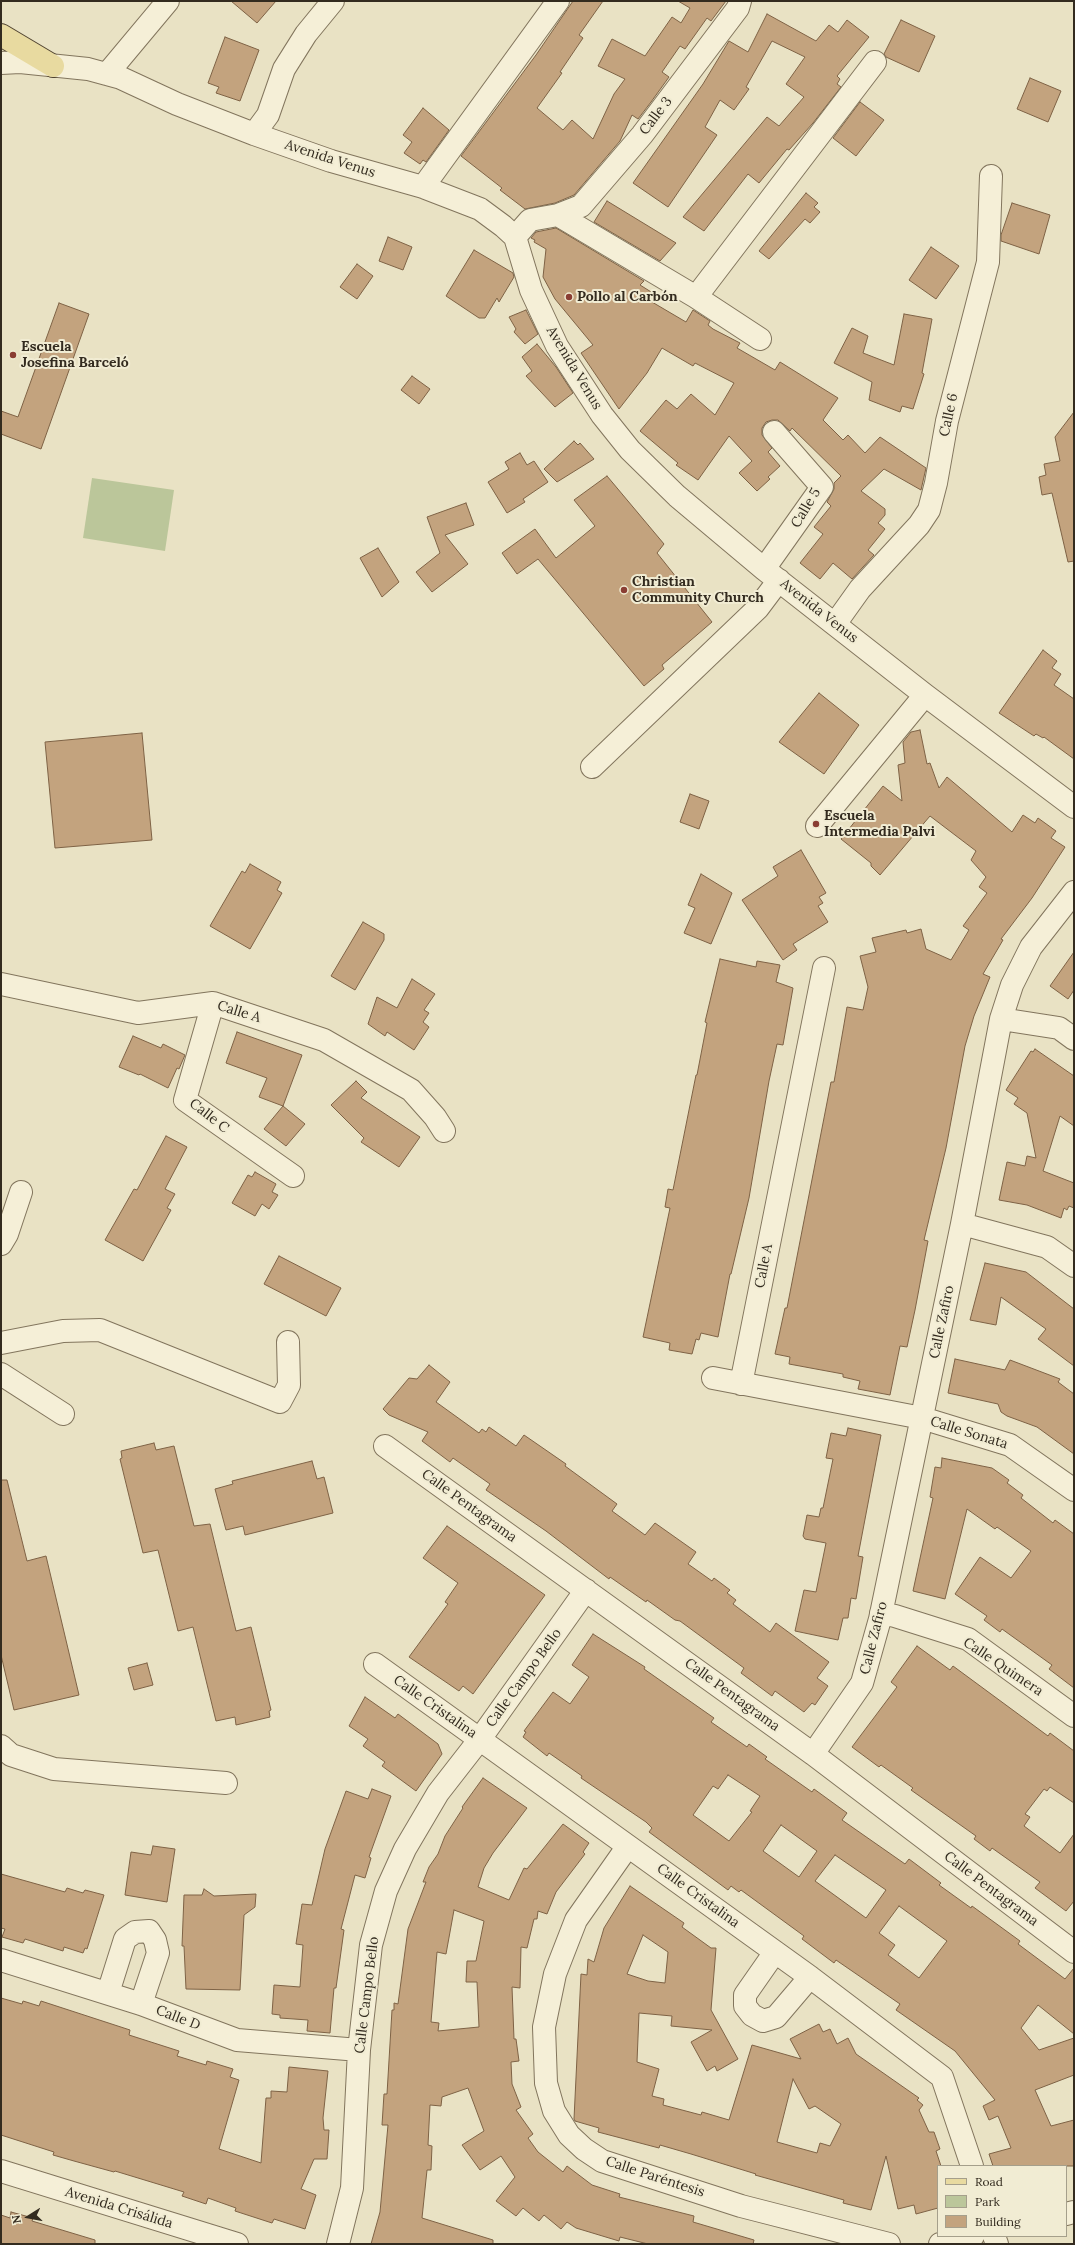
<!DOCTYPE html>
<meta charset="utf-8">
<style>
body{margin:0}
#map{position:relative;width:1075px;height:2245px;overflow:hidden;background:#e9e2c4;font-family:Lora,serif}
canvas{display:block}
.frame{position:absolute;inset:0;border:2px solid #332b1f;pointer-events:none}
.legend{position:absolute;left:937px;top:2165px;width:130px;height:72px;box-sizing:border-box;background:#f1ecd3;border:1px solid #a59f8b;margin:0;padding:5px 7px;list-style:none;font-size:12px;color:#332b1f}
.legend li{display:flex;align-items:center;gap:8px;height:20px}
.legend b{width:20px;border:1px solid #a59f8b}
.north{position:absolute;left:8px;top:2197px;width:40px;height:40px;-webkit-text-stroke:3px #f1ecd3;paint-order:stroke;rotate:259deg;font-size:11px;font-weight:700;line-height:16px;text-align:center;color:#332b1f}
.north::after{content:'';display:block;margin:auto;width:14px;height:18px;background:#332b1f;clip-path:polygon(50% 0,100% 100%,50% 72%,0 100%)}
</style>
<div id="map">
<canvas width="1075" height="2245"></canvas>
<div class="frame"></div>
<ul class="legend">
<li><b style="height:5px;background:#e8daa0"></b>Road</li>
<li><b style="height:11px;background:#bbc69a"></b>Park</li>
<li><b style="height:11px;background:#c3a37e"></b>Building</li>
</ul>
<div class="north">N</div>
</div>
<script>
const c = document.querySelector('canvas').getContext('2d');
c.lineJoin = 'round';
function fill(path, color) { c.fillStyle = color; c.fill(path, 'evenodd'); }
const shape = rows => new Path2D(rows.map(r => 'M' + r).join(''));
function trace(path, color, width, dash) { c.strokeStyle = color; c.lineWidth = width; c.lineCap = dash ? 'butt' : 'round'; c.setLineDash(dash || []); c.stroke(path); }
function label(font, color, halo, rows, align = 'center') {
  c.font = font + ' Lora,serif'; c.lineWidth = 4; c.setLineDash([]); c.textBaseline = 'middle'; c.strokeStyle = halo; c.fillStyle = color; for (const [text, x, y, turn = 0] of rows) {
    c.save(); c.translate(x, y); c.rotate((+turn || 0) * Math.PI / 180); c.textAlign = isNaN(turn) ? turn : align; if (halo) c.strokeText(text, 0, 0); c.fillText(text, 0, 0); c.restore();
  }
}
fill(shape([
 [92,478,174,490,165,551,83,538]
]), '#bbc69a');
const building = shape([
 [231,1,276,1,257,23,231,1],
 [573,1,603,1,579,35,583,38,560,72,562,73,537,108,563,130,572,120,593,139,614,94,625,79,598,66,612,39,645,56,672,17,681,23,690,8,678,1,726,1,711,21,707,18,685,49,680,46,662,72,669,77,651,102,638,119,632,115,620,141,574,195,555,203,525,209,500,190,502,188,461,156,536,55,573,1],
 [767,14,816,41,829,25,838,32,847,20,869,37,837,76,840,79,837,84,841,87,813,123,789,150,787,149,759,183,748,174,704,231,683,217,767,117,779,126,804,97,786,84,805,57,772,41,746,87,749,89,734,110,720,100,705,127,717,135,668,207,633,183,703,84,729,41,748,52,767,14],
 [901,20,935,36,919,72,886,57,884,54,901,20],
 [225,37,259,50,240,101,216,93,219,87,208,83,225,37],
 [1030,78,1061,91,1048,122,1017,109,1030,78],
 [860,102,884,120,856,156,833,138,860,102],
 [423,108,449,130,426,162,423,160,420,164,404,153,412,142,403,135,423,108],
 [806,193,818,203,814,207,820,212,810,223,805,219,769,259,759,251,806,193],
 [607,201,676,243,660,261,594,222,607,201],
 [1012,203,1050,215,1039,254,1001,241,1001,235,1012,203],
 [556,228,644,281,640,285,656,295,652,302,686,322,693,310,710,321,708,325,713,329,740,343,737,348,775,370,780,362,838,398,823,420,843,440,848,435,865,453,880,437,926,468,921,490,884,469,861,491,885,509,885,515,878,523,885,529,868,550,874,555,852,579,833,563,820,579,800,563,823,534,814,527,831,506,827,502,834,489,834,483,841,476,792,428,790,431,778,420,772,420,766,422,762,428,762,435,772,448,768,452,780,466,768,477,770,479,757,491,739,473,752,461,729,436,698,480,676,465,678,463,640,431,666,400,677,409,691,394,715,415,734,383,695,363,693,366,662,348,647,373,619,409,581,353,593,345,555,299,543,277,546,249,534,242,535,240,531,238,536,232,556,228],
 [388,237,412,247,403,270,379,261,388,237],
 [931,247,959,266,936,299,909,280,931,247],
 [474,250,513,273,514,277,499,302,497,298,485,318,479,318,446,296,474,250],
 [357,264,373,276,357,299,340,287,357,264],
 [59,303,89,314,41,449,1,434,1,411,18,417,59,303],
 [526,310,538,334,525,344,514,332,516,329,509,317,526,310],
 [904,314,932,319,922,373,924,374,913,409,902,406,900,412,869,400,872,382,834,363,852,328,868,336,863,353,894,365,904,314],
 [537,344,556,367,573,393,555,407,526,376,532,371,522,357,537,344],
 [412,376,430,389,419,404,401,390,412,376],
 [1074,412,1074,561,1068,562,1052,493,1042,495,1039,477,1046,475,1044,464,1060,461,1055,437,1074,412],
 [574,441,578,445,580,443,594,459,557,482,544,469,574,441],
 [520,453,527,465,534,461,548,482,523,499,525,502,507,513,488,482,509,469,505,462,520,453],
 [607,476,664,544,657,553,712,622,662,665,664,669,644,686,538,559,517,574,502,553,535,529,556,558,595,526,574,500,607,476],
 [466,503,474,525,445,535,468,564,432,592,416,572,440,553,427,517,466,503],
 [378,548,399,582,382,597,360,558,378,548],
 [1043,650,1057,661,1052,668,1061,674,1054,685,1074,699,1074,759,1044,737,1043,738,1036,734,1034,736,999,713,1043,650],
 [819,693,859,725,824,774,779,742,819,693],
 [920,730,927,764,930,763,939,788,947,777,1012,832,1023,815,1035,823,1038,818,1056,831,1051,838,1065,847,1032,898,1001,939,1003,940,983,974,990,977,974,1016,965,1046,946,1148,924,1240,928,1241,915,1310,907,1347,900,1346,890,1395,858,1389,860,1381,843,1377,843,1374,789,1364,790,1357,775,1354,785,1308,787,1308,831,1082,834,1082,847,1007,863,1010,868,987,860,956,876,952,872,938,906,930,907,933,921,929,926,949,951,960,969,930,963,926,987,893,979,887,986,877,971,860,976,851,930,816,880,875,871,866,871,863,841,839,883,786,902,801,898,765,905,763,903,742,911,732,920,730],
 [142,733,152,840,55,848,45,742,142,733],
 [690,794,709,801,699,829,680,822,690,794],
 [801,850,826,893,819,897,823,903,818,906,828,922,793,944,797,950,783,960,742,900,778,876,773,867,801,850],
 [250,864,281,882,277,890,282,893,250,949,210,926,242,871,245,873,250,864],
 [701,874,732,893,711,944,684,933,695,908,688,905,701,874],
 [363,922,384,934,384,940,355,990,331,976,363,922],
 [1074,952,1074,990,1068,999,1050,986,1074,952],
 [720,959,756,967,757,961,780,965,776,982,793,988,783,1045,777,1044,769,1081,749,1198,731,1274,730,1274,718,1337,701,1333,699,1340,696,1339,692,1354,669,1350,670,1343,643,1337,670,1208,665,1207,668,1189,673,1190,696,1075,697,1075,707,1023,705,1022,720,959],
 [412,979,435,994,424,1010,429,1013,423,1022,429,1027,414,1050,387,1032,385,1036,368,1024,377,997,397,1008,412,979],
 [237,1032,302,1055,283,1106,259,1097,267,1078,226,1063,237,1032],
 [133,1036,161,1048,163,1044,185,1055,179,1069,177,1068,168,1088,140,1074,139,1075,119,1067,133,1036],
 [1035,1049,1074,1076,1074,1126,1060,1116,1043,1171,1074,1183,1074,1208,1069,1206,1067,1210,1064,1208,1061,1218,1027,1205,999,1200,1007,1162,1025,1166,1027,1156,1036,1158,1027,1113,1014,1104,1018,1098,1006,1090,1031,1051,1033,1052,1035,1049],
 [356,1081,367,1092,361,1098,420,1137,399,1167,361,1142,364,1138,331,1105,356,1081],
 [283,1106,305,1124,286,1146,264,1129,283,1106],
 [166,1136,187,1147,165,1189,175,1194,167,1208,171,1210,143,1261,105,1240,134,1189,137,1190,166,1136],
 [255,1172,276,1184,272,1192,278,1195,269,1209,262,1204,255,1216,232,1203,248,1175,252,1177,255,1172],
 [279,1256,341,1288,326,1316,264,1284,279,1256],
 [985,1263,1026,1272,1074,1309,1074,1366,1038,1339,1046,1329,1001,1297,996,1325,970,1320,985,1263],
 [955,1359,1005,1370,1010,1360,1060,1379,1058,1382,1074,1394,1074,1454,1037,1427,1007,1416,1001,1412,998,1404,948,1393,955,1359],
 [429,1365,450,1382,436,1402,479,1433,482,1429,486,1432,489,1427,516,1446,524,1435,566,1464,565,1466,617,1504,612,1511,645,1535,655,1523,696,1552,688,1564,712,1581,714,1578,730,1590,727,1593,736,1600,733,1604,770,1632,776,1623,829,1662,817,1678,828,1686,815,1705,812,1703,804,1712,775,1691,772,1696,741,1673,744,1668,680,1621,675,1620,647,1600,646,1602,610,1577,609,1579,546,1531,486,1490,490,1484,453,1458,450,1462,422,1441,428,1432,389,1415,383,1409,409,1378,417,1379,429,1365],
 [848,1428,881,1435,858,1556,863,1557,856,1599,851,1598,848,1618,843,1618,838,1640,795,1631,804,1590,816,1592,826,1543,805,1539,803,1536,807,1515,819,1517,821,1508,823,1508,833,1459,826,1458,831,1433,846,1436,848,1428],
 [154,1443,156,1450,174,1446,194,1526,210,1524,236,1631,251,1627,271,1710,269,1711,270,1717,236,1725,235,1717,216,1721,193,1627,178,1631,158,1550,143,1553,120,1459,122,1458,121,1451,154,1443],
 [942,1458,992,1468,1009,1480,1007,1483,1023,1495,1021,1498,1053,1523,1055,1520,1074,1534,1074,1688,1049,1669,1052,1665,1002,1629,1000,1632,984,1620,987,1616,955,1594,980,1557,1011,1578,1031,1551,997,1527,995,1529,967,1509,945,1599,913,1591,933,1498,930,1497,935,1467,941,1468,942,1458],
 [312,1461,317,1479,324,1477,333,1513,245,1535,243,1526,226,1530,215,1489,233,1484,232,1481,312,1461],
 [1,1480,7,1480,27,1561,46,1556,79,1695,14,1710,1,1655,1,1480],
 [447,1526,545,1595,473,1694,463,1686,459,1691,409,1657,448,1604,445,1602,458,1583,423,1558,447,1526],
 [593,1634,645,1667,644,1669,714,1718,711,1722,747,1747,749,1744,767,1757,765,1759,812,1792,814,1789,847,1813,842,1820,905,1864,909,1859,941,1883,939,1885,971,1908,972,1906,1020,1941,1018,1944,1065,1979,1074,1968,1074,2034,1038,2005,1021,2028,1039,2050,1074,2038,1074,2075,1035,2090,1051,2126,1074,2120,1074,2166,993,2166,989,2154,1011,2148,998,2116,989,2120,983,2106,995,2100,955,2051,896,2010,900,2004,836,1960,834,1963,802,1939,804,1936,741,1890,739,1892,731,1886,728,1890,649,1832,652,1828,646,1822,581,1778,582,1776,549,1753,547,1756,523,1737,526,1732,524,1731,553,1692,570,1704,589,1677,572,1665,593,1634],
 [728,1775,760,1796,750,1811,752,1812,729,1841,693,1815,713,1786,718,1789,728,1775],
 [781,1825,817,1851,799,1877,763,1851,781,1825],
 [835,1855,886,1890,866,1918,815,1881,835,1855],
 [899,1906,947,1941,919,1978,888,1955,895,1945,879,1933,899,1906],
 [917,1646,950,1670,953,1666,1048,1736,1050,1733,1074,1751,1074,1803,1050,1787,1047,1791,1044,1789,1025,1814,1030,1817,1024,1826,1060,1853,1074,1834,1074,1901,1066,1911,1035,1888,1040,1882,992,1848,990,1851,974,1839,976,1836,911,1790,913,1788,881,1765,879,1767,852,1747,897,1687,891,1682,917,1646],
 [147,1663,153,1685,134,1690,128,1668,147,1663],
 [365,1697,395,1718,398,1714,438,1744,442,1754,416,1791,382,1766,385,1762,363,1746,368,1739,349,1726,365,1697],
 [483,1778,527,1808,493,1853,484,1868,478,1887,509,1900,524,1868,527,1869,563,1824,589,1843,583,1852,585,1854,556,1892,547,1914,538,1911,537,1919,534,1919,527,1948,521,1947,520,1988,512,1987,514,2039,516,2039,519,2061,511,2062,512,2084,521,2107,516,2110,533,2134,528,2138,538,2152,563,2172,567,2166,592,2185,620,2194,619,2197,694,2216,693,2222,754,2240,753,2244,648,2244,620,2237,619,2241,576,2228,567,2222,561,2229,544,2215,539,2221,523,2208,516,2216,496,2201,515,2177,501,2156,480,2170,462,2145,484,2131,468,2088,442,2097,441,2106,430,2105,428,2145,432,2146,431,2170,427,2170,422,2218,493,2240,493,2244,371,2244,380,2212,388,2125,382,2125,384,2094,387,2094,392,2010,394,2010,394,2003,398,2004,408,1929,426,1882,423,1882,429,1867,438,1854,445,1836,463,1808,462,1807,483,1778],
 [454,1910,484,1921,476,1961,467,1961,466,1982,477,1982,479,2027,438,2031,439,2023,431,2022,437,1952,446,1954,454,1910],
 [372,1789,391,1796,369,1857,371,1858,365,1878,355,1875,341,1929,344,1930,336,1988,334,1988,330,2033,307,2031,308,2020,280,2018,280,2015,272,2014,274,1985,300,1987,303,1945,296,1944,302,1904,312,1905,325,1849,346,1791,368,1799,372,1789],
 [153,1846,175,1849,167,1902,125,1895,131,1852,151,1855,153,1846],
 [1,1874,65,1892,67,1888,83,1893,85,1890,104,1895,87,1949,85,1948,83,1953,64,1947,63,1951,25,1939,23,1943,2,1937,5,1929,1,1928,1,1874],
 [630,1886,684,1923,682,1927,711,1948,716,1948,711,2010,738,2059,717,2071,715,2066,707,2071,691,2042,712,2030,671,2026,672,2016,639,2013,637,2062,659,2069,652,2096,664,2099,663,2105,701,2115,702,2112,729,2120,752,2045,801,2059,790,2039,819,2024,823,2032,830,2029,837,2044,848,2038,856,2054,919,2098,917,2100,923,2105,919,2110,929,2132,934,2132,940,2149,936,2151,941,2166,938,2166,938,2208,916,2214,914,2205,898,2209,886,2156,871,2210,843,2203,844,2200,755,2175,756,2174,691,2154,660,2145,659,2148,598,2132,599,2128,575,2121,574,2119,581,1974,587,1975,588,1959,594,1962,604,1928,630,1886],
 [643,1935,668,1952,665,1983,648,1981,627,1974,643,1935],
 [793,2079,809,2109,815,2106,841,2124,830,2146,820,2143,817,2153,777,2142,793,2079],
 [204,1889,214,1896,256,1894,255,1907,244,1915,240,1990,186,1989,184,1946,182,1946,184,1895,202,1895,204,1889],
 [1,1998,22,2004,23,2001,39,2006,41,2001,130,2030,129,2035,179,2051,177,2056,206,2065,207,2061,233,2069,230,2077,239,2080,219,2149,261,2163,266,2098,271,2098,271,2091,287,2092,289,2067,328,2071,323,2118,324,2130,329,2130,327,2159,314,2159,301,2189,316,2195,305,2229,274,2219,272,2223,235,2211,236,2208,208,2198,206,2204,182,2196,184,2192,115,2171,114,2172,74,2161,53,2155,54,2152,1,2135,1,1998],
 [11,2212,33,2218,32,2221,95,2240,95,2244,1,2244,1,2215,10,2218,11,2212]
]);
fill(building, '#c3a37e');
trace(building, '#7e6245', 1);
const minor = shape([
 [1,63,20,62,88,69,121,78,177,104,254,134,331,161,423,187,480,209,503,226,515,237,531,290,557,346,602,415,630,450,677,496,764,569,925,695,1074,807],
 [107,74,168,1],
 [254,134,268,115,284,69,306,34,333,1],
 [423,187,558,1],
 [558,215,581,206,642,135,738,8,740,1],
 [515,237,530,220,558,215,696,297,760,339],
 [696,297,875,62],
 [764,569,822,487,774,432],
 [835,624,860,589,919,525,929,510,936,483,947,421,988,262,991,176],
 [592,767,758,608,779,580],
 [817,826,925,695],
 [1,984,138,1013,213,1003,324,1040,411,1090,435,1117,444,1131],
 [213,1003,185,1100,293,1176],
 [1001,1019,1059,1028,1074,1039],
 [962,1224,1047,1247,1074,1266],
 [1,1244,7,1234,21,1192],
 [1,1343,63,1331,100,1330,280,1402,289,1385,288,1342],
 [1,1374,63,1414],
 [713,1378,922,1418,1010,1445,1074,1490],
 [741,1384,824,968],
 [385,1446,813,1754,1074,1952],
 [881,1613,895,1616,968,1639,1074,1716],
 [375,1664,810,1977,942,2077,972,2166],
 [1,1746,11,1755,54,1769,226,1783],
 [813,1754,862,1683,880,1619,962,1224,1001,1019,1012,985,1031,947,1074,892],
 [628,1846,576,1920,555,1974,544,2027,546,2083,554,2111,569,2135,584,2149,602,2161,741,2206,889,2244],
 [775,1952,745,1995,745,2006,752,2015,763,2021,776,2017,810,1977],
 [1,1960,141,2004,237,2040,359,2050],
 [108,1993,125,1939,135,1932,149,1931,155,1940,158,1953,141,2004],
 [1,2171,237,2244],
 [1066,2214,1074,2212],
 [994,2236,997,2244],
 [338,2244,352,2188,359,2050,371,1945,386,1891,405,1849,438,1793,480,1739,586,1590],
 [940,2244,973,2236]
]);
const major = shape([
 [1,35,53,66]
]);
trace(minor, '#82755d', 24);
trace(major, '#504330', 24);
trace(minor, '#f5efd7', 22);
trace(major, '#e8daa0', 22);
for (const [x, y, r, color] of [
 [569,297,4,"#8a3d33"],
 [13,355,4,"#8a3d33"],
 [624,590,4,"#8a3d33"],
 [816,824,4,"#8a3d33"]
]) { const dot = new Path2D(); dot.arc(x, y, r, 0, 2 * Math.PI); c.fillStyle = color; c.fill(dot); trace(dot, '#f1ecd3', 1.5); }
label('14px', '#332b1f', '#f1ecd3', [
 ["Calle 3",656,116,-53],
 ["Avenida Venus",330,159,18],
 ["Avenida Venus",574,368,59],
 ["Calle 6",949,415,-78],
 ["Calle 5",806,508,-59],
 ["Avenida Venus",819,611,38],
 ["Calle A",239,1012,17],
 ["Calle C",209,1116,38],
 ["Calle A",764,1266,-79],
 ["Calle Zafiro",942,1322,-78],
 ["Calle Sonata",969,1433,17],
 ["Calle Pentagrama",469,1506,36],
 ["Calle Zafiro",874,1638,-76],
 ["Calle Quimera",1003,1667,34],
 ["Calle Campo Bello",524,1678,-54],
 ["Calle Pentagrama",732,1695,36],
 ["Calle Cristalina",435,1707,35],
 ["Calle Pentagrama",991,1889,37],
 ["Calle Cristalina",698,1896,36],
 ["Calle Campo Bello",367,1995,-83],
 ["Calle D",178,2018,21],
 ["Calle Paréntesis",655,2177,18],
 ["Avenida Crisálida",119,2208,17]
]);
label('bold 14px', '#332b1f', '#f1ecd3', [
 ["Pollo al Carbón",577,297],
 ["Escuela",21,347],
 ["Josefina Barceló",21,363],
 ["Christian",632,582],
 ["Community Church",632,598],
 ["Escuela",824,816],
 ["Intermedia Palvi",824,832]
], 'left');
</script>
